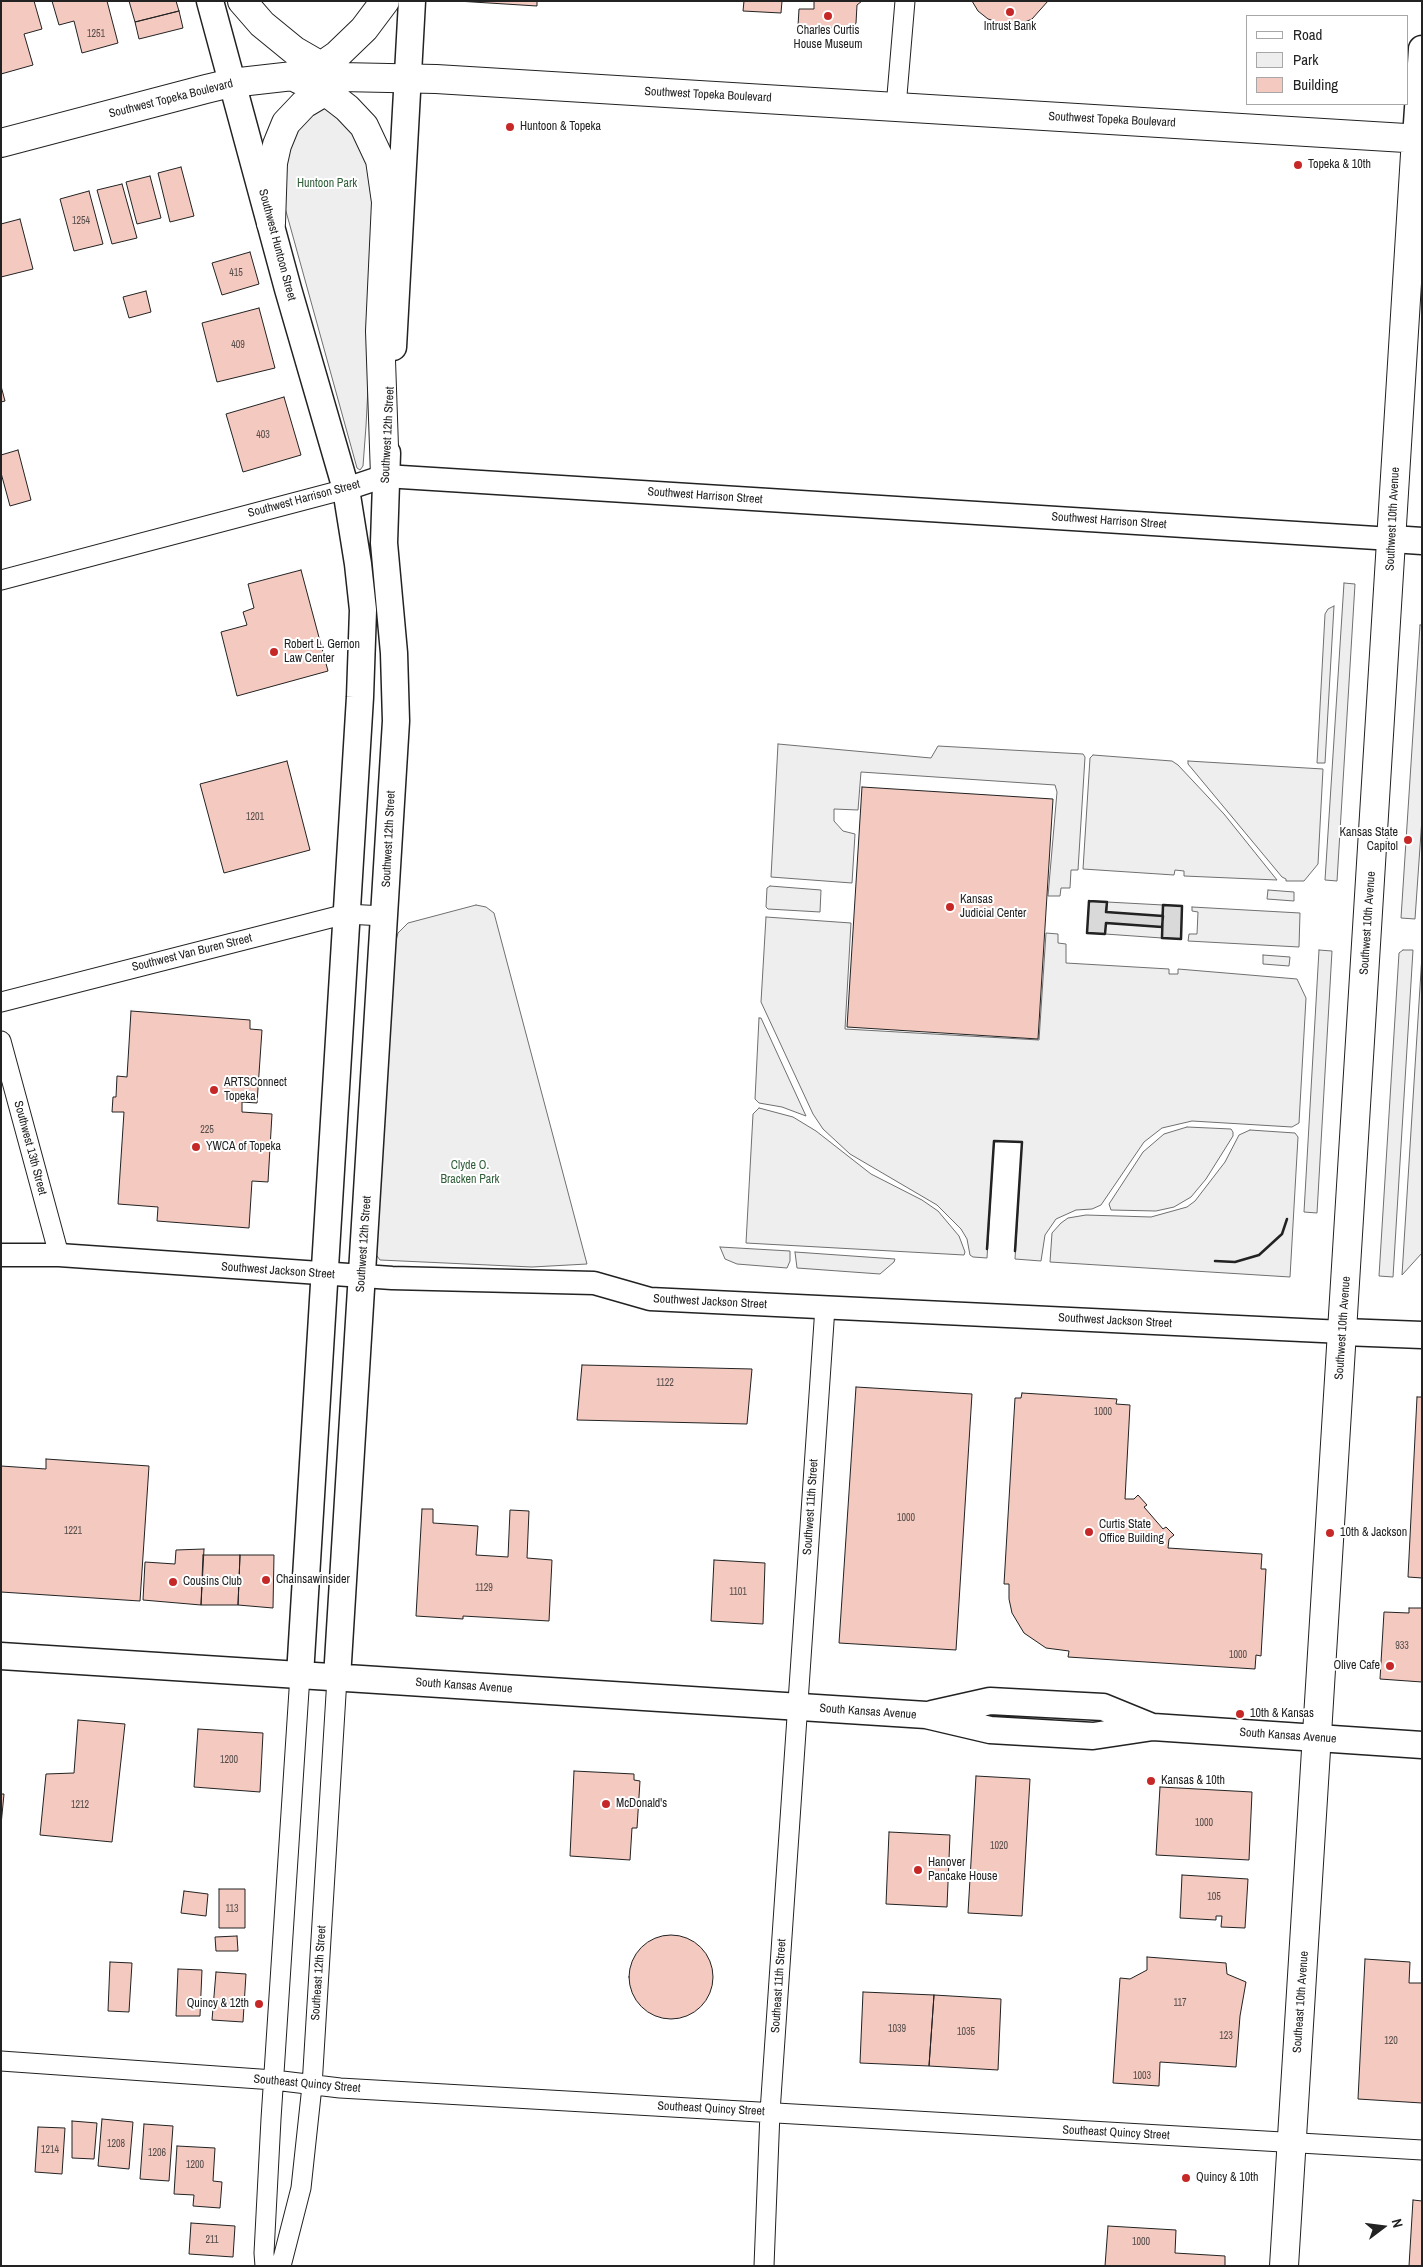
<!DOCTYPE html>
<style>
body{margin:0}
#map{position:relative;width:1423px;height:2267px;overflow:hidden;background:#fff;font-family:"Archivo Narrow",sans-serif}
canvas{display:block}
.frame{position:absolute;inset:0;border:2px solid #222;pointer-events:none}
.legend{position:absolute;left:1246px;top:15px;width:162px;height:90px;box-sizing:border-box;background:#fff;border:1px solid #a7a7a7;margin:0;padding:6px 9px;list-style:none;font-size:15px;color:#222}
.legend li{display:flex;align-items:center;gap:10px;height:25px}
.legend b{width:25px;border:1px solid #a7a7a7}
.north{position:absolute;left:1358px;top:2202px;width:50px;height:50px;-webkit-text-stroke:4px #fff;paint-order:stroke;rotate:75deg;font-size:14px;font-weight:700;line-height:20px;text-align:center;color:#222}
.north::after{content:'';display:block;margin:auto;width:18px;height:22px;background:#222;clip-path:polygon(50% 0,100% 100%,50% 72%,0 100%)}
</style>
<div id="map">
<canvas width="1423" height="2267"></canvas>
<div class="frame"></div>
<ul class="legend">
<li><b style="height:6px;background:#fff"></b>Road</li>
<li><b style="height:14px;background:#eee"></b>Park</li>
<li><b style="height:14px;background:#f3c9c0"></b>Building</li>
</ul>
<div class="north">N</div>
</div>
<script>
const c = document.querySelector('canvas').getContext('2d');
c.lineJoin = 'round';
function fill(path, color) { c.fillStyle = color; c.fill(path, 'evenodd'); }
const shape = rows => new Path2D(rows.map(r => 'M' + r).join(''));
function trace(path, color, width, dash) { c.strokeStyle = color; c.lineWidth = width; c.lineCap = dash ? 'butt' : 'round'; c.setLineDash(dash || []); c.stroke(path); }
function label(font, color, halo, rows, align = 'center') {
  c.font = font + ' "Archivo Narrow",sans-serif'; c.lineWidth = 4; c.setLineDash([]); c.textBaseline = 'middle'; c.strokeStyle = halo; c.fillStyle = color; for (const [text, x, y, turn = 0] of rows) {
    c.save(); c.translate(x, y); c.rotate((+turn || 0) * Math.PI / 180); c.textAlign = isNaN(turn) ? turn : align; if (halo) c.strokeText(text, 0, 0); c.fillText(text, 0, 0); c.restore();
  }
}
const green = shape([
 [320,104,338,109,369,155,376,233,366,426,363,466,360,470,357,468,279,186,293,132,320,104],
 [1344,583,1355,584,1337,881,1325,880,1344,583],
 [1334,606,1325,763,1317,763,1325,614,1328,609,1334,606],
 [1420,625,1422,625,1422,818,1415,919,1401,918,1420,625],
 [778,744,931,758,938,746,1083,754,1085,757,1078,870,1071,870,1070,888,1061,888,1060,896,1048,896,1057,792,1055,785,861,772,858,810,834,809,834,821,843,831,855,834,852,883,771,877,778,744],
 [1093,755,1172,761,1178,765,1224,814,1277,880,1184,876,1184,871,1175,870,1174,875,1083,869,1090,758,1093,755],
 [1188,761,1323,769,1318,864,1304,881,1286,881,1286,879,1282,877,1188,764,1188,761],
 [770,886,821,890,820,912,768,909,766,907,767,888,770,886],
 [1268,890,1294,892,1294,901,1267,899,1268,890],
 [1107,902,1163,905,1163,916,1106,912,1107,902],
 [476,905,486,907,494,913,587,1264,532,1267,380,1260,374,1252,393,951,398,933,408,923,476,905],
 [1192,907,1300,913,1299,947,1188,941,1189,934,1197,934,1198,912,1192,911,1192,907],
 [766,917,851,923,845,1029,1039,1040,1046,933,1058,934,1058,943,1066,944,1066,963,1169,969,1169,974,1178,974,1178,969,1297,979,1306,998,1299,1123,1292,1127,1192,1121,1162,1128,1144,1142,1101,1205,1092,1209,1076,1210,1056,1219,1045,1235,1041,1261,1015,1259,1022,1142,994,1141,987,1258,973,1257,970,1255,967,1239,961,1229,937,1205,850,1154,823,1129,813,1114,761,1002,766,917],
 [1106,923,1162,927,1162,938,1105,934,1106,923],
 [1319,950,1332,951,1317,1213,1304,1212,1319,950],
 [1403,950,1413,950,1393,1277,1379,1276,1399,953,1403,950],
 [1263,955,1290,957,1289,966,1263,964,1263,955],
 [1422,955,1422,1253,1402,1275,1422,955],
 [759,1018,761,1018,806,1116,782,1107,759,1103,755,1099,759,1018],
 [759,1108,793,1117,816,1131,871,1174,922,1200,938,1211,959,1236,965,1252,964,1255,746,1243,753,1114,759,1108],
 [1187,1127,1231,1129,1233,1132,1233,1136,1206,1179,1191,1197,1174,1207,1156,1211,1111,1210,1109,1204,1143,1152,1164,1134,1187,1127],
 [1250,1130,1295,1133,1298,1137,1290,1277,1050,1262,1052,1233,1061,1223,1068,1218,1086,1215,1151,1217,1187,1207,1195,1201,1225,1162,1239,1135,1250,1130],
 [720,1247,790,1251,790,1261,787,1268,737,1264,725,1259,720,1247],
 [795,1252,895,1259,894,1262,880,1274,797,1268,795,1252]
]);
fill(green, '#eee');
trace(green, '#6f6f6f', 1);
const water = shape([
 [1089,901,1107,902,1107,912,1162,916,1163,905,1182,906,1181,939,1162,938,1162,927,1106,923,1105,934,1087,933,1089,901]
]);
fill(water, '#d9d9d9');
trace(water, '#6f6f6f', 1);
const building = shape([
 [1,1,34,1,42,29,24,34,33,65,1,74,1,1],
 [52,1,107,1,118,43,82,53,74,21,59,25,52,1],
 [129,1,176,1,179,11,135,22,129,1],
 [457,1,537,1,537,6,457,1],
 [744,1,782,1,781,13,743,11,744,1],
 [814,1,862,1,857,5,856,23,852,29,798,26,799,9,814,9,814,1],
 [972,1,1048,1,1032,19,1020,24,1008,25,988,19,978,11,972,1],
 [179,11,183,28,139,39,135,22,179,11],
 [181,167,194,216,170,222,158,173,181,167],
 [150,176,161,218,137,224,126,182,150,176],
 [122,184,137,238,112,244,97,190,122,184],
 [89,191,103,244,74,251,60,199,89,191],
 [20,219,33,269,1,277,1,224,20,219],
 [250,252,259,284,222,295,212,263,250,252],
 [146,291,151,312,129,318,123,297,146,291],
 [259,308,275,368,217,382,202,323,259,308],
 [1,386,5,401,1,402,1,386],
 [284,397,301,455,243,472,226,414,284,397],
 [18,450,31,500,10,506,1,473,1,455,18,450],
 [301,570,328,671,237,696,221,632,247,625,243,612,254,608,248,584,301,570],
 [287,761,310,850,224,873,200,784,287,761],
 [862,787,1053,799,1038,1039,847,1027,862,787],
 [131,1011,250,1020,250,1029,262,1030,257,1103,242,1102,242,1112,272,1114,268,1182,252,1181,249,1228,157,1221,158,1207,118,1204,124,1112,112,1112,113,1097,116,1097,117,1076,127,1077,131,1011],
 [582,1365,752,1369,747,1424,577,1420,582,1365],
 [856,1387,972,1394,956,1650,839,1643,856,1387],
 [1022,1393,1117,1399,1116,1404,1130,1405,1125,1499,1134,1499,1138,1495,1147,1505,1144,1507,1163,1529,1166,1527,1174,1535,1169,1539,1168,1548,1262,1554,1261,1569,1266,1569,1261,1656,1256,1655,1255,1669,1068,1657,1069,1651,1046,1648,1024,1633,1012,1613,1009,1599,1009,1584,1004,1584,1015,1398,1021,1398,1022,1393],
 [1417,1397,1422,1397,1422,1578,1408,1577,1417,1397],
 [46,1459,149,1466,140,1601,1,1592,1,1466,46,1469,46,1459],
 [422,1509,433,1509,433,1523,478,1526,476,1555,508,1557,510,1510,529,1511,527,1558,552,1560,549,1621,463,1616,463,1619,416,1616,422,1509],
 [204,1549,201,1605,143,1600,145,1562,175,1564,176,1550,204,1549],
 [203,1555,240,1555,238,1605,201,1605,203,1555],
 [240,1555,274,1555,273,1608,238,1605,240,1555],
 [714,1560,765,1563,763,1624,711,1621,714,1560],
 [1409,1608,1422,1608,1422,1682,1380,1679,1384,1612,1409,1613,1409,1608],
 [78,1720,125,1724,112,1842,40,1835,46,1774,74,1773,78,1720],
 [198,1729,263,1733,260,1792,194,1787,198,1729],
 [574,1771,634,1774,634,1780,640,1781,637,1828,632,1828,630,1860,570,1856,574,1771],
 [976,1776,1030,1779,1022,1916,968,1913,976,1776],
 [1160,1787,1252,1792,1249,1860,1156,1855,1160,1787],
 [1,1794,4,1794,1,1825,1,1794],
 [889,1832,950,1835,947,1907,886,1904,889,1832],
 [1182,1875,1248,1879,1245,1928,1221,1927,1222,1916,1216,1916,1216,1920,1180,1918,1182,1875],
 [219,1889,245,1889,245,1928,219,1928,219,1889],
 [184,1891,208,1894,206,1916,181,1913,184,1891],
 '629 1977a42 42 0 1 1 84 0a42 42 0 1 1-84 0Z',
 [237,1936,238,1951,216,1951,215,1937,237,1936],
 [1147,1957,1226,1963,1227,1974,1246,1982,1240,2016,1236,2067,1160,2062,1159,2086,1113,2083,1120,1978,1130,1979,1147,1970,1147,1957],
 [1365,1959,1410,1962,1409,1983,1422,1983,1422,2103,1358,2099,1365,1959],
 [110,1962,132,1963,129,2012,108,2011,110,1962],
 [178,1969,202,1970,200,2016,176,2016,178,1969],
 [216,1972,246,1974,243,2022,212,2020,216,1972],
 [863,1992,934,1995,929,2066,860,2063,863,1992],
 [934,1995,1001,1999,998,2070,929,2066,934,1995],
 [102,2119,133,2122,129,2169,98,2166,102,2119],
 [72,2121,97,2123,94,2159,72,2158,72,2121],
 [144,2124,173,2126,169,2181,140,2179,144,2124],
 [38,2127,65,2128,62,2174,35,2172,38,2127],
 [177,2146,215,2148,213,2181,222,2182,220,2208,193,2206,194,2195,174,2194,177,2146],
 [1413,2200,1422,2201,1422,2266,1409,2266,1413,2200],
 [191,2223,235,2226,233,2257,189,2254,191,2223],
 [1108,2226,1176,2230,1175,2253,1225,2256,1225,2266,1105,2266,1108,2226]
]);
fill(building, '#f3c9c0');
trace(building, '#222', 1);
const minor = shape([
 [896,107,905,1],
 [1,580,346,489],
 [1,1002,346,914,384,916],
 [1,1041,59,1255],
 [1,2061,274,2080,340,2088,1422,2150],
 [265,2266,264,2253,271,2119,300,1675],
 [281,2266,301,2188,312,2086,337,1678],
 [764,2266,770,2112,825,1307]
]);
const tertiary = shape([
 [346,489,385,476,1392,539],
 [1,1255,59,1255,392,1278,594,1283,650,1299,1343,1332]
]);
const secondary = shape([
 [210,1,288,289,346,489,358,564,363,610,360,697,300,1675],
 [1416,138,1422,49],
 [393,347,412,1],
 [1392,539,1422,541],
 [1343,1332,1422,1335],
 [1,1656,926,1715,990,1730,1093,1736,1153,1727,1422,1745],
 [337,1678,396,721,394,653,384,543,387,453],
 [932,1714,990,1701,1103,1707,1152,1727]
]);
const primary = shape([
 [242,1,262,24,295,51,321,66,338,73],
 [308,71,321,66,337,55,364,29,385,1],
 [298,79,325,91,347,108,364,126,380,160,386,202,380,331,385,476],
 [1,143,206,89,231,83,293,76,436,79,1422,139],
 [271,223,273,163,277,145,286,123,304,104,336,85],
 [1284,2266,1416,138]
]);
trace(minor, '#222', 21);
trace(tertiary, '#222', 25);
trace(secondary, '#222', 29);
trace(primary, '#222', 30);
trace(minor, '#fff', 19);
trace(tertiary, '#fff', 22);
trace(secondary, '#fff', 26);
trace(primary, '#fff', 28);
trace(shape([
 [1089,901,1107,902,1106,912,1163,916,1162,927,1106,923,1105,934,1087,933,1089,901],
 [1163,905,1182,906,1181,939,1162,938,1163,905],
 [987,1249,994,1141,1022,1142,1015,1251],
 [1215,1261,1235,1262,1259,1255,1282,1234,1287,1219]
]), '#222', 2.5);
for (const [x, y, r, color] of [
 [1010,12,5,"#c62828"],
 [828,16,5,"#c62828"],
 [510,127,5,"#c62828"],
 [1298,165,5,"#c62828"],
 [274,652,5,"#c62828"],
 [1408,840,5,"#c62828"],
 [950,907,5,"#c62828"],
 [214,1090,5,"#c62828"],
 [196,1147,5,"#c62828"],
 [1089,1532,5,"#c62828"],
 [1330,1533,5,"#c62828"],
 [266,1580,5,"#c62828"],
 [173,1582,5,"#c62828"],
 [1390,1666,5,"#c62828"],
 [1240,1714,5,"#c62828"],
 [1151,1781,5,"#c62828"],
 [606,1804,5,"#c62828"],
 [918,1870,5,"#c62828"],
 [259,2004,5,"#c62828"],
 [1186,2178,5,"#c62828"]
]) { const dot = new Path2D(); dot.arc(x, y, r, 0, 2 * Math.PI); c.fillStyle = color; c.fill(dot); trace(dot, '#fff', 2); }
label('10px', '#564c4a', null, [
 ["1251",96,34],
 ["1254",81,221],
 ["415",236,273],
 ["409",238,345],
 ["403",263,435],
 ["1201",255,817],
 ["225",207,1130],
 ["1122",665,1383],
 ["1000",1103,1412],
 ["1000",906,1518],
 ["1221",73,1531],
 ["1129",484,1588],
 ["1101",738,1592],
 ["933",1402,1646],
 ["1000",1238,1655],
 ["1200",229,1760],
 ["1212",80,1805],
 ["1000",1204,1823],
 ["1020",999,1846],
 ["105",1214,1897],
 ["113",232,1909],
 ["117",1180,2003],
 ["1039",897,2029],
 ["1035",966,2032],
 ["123",1226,2036],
 ["120",1391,2041],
 ["1003",1142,2076],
 ["1208",116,2144],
 ["1214",50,2150],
 ["1206",157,2153],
 ["1200",195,2165],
 ["211",212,2240],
 ["1000",1141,2242]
]);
label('12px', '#222', '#fff', [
 ["Intrust Bank",1010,27,"center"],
 ["Charles Curtis",828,31,"center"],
 ["House Museum",828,45,"center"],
 ["Huntoon & Topeka",520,127],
 ["Topeka & 10th",1308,165],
 ["Robert L. Gernon",284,645],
 ["Law Center",284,659],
 ["Kansas State",1398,833,"right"],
 ["Capitol",1398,847,"right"],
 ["Kansas",960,900],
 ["Judicial Center",960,914],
 ["ARTSConnect",224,1083],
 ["Topeka",224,1097],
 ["YWCA of Topeka",206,1147],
 ["Curtis State",1099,1525],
 ["Office Building",1099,1539],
 ["10th & Jackson",1340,1533],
 ["Chainsawinsider",276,1580],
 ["Cousins Club",183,1582],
 ["Olive Cafe",1380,1666,"right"],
 ["10th & Kansas",1250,1714],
 ["Kansas & 10th",1161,1781],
 ["McDonald's",616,1804],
 ["Hanover",928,1863],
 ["Pancake House",928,1877],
 ["Quincy & 12th",249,2004,"right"],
 ["Quincy & 10th",1196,2178]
], 'left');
label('12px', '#222', '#fff', [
 ["Southwest Topeka Boulevard",708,95,3],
 ["Southwest Topeka Boulevard",171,99,-14],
 ["Southwest Topeka Boulevard",1112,120,3],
 ["Southwest Huntoon Street",277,245,75],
 ["Southwest 12th Street",388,435,-87],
 ["Southwest Harrison Street",705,496,4],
 ["Southwest Harrison Street",304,499,-15],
 ["Southwest 10th Avenue",1393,519,-87],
 ["Southwest Harrison Street",1109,521,4],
 ["Southwest 12th Street",389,839,-87],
 ["Southwest 10th Avenue",1368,923,-86],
 ["Southwest Van Buren Street",192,953,-14],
 ["Southwest 13th Street",30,1148,75],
 ["Southwest 12th Street",364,1244,-86],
 ["Southwest Jackson Street",278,1271,4],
 ["Southwest Jackson Street",710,1302,3],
 ["Southwest Jackson Street",1115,1321,3],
 ["Southwest 10th Avenue",1343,1328,-86],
 ["Southwest 11th Street",811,1507,-86],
 ["South Kansas Avenue",464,1686,4],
 ["South Kansas Avenue",868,1712,4],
 ["South Kansas Avenue",1288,1736,4],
 ["Southeast 12th Street",319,1973,-86],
 ["Southeast 11th Street",779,1986,-86],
 ["Southeast 10th Avenue",1301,2002,-86],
 ["Southeast Quincy Street",307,2084,5],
 ["Southeast Quincy Street",711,2109,3],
 ["Southeast Quincy Street",1116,2133,3]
]);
label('12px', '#2f5e38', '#fff', [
 ["Huntoon Park",327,184],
 ["Clyde O.",470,1166],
 ["Bracken Park",470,1180]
]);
</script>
